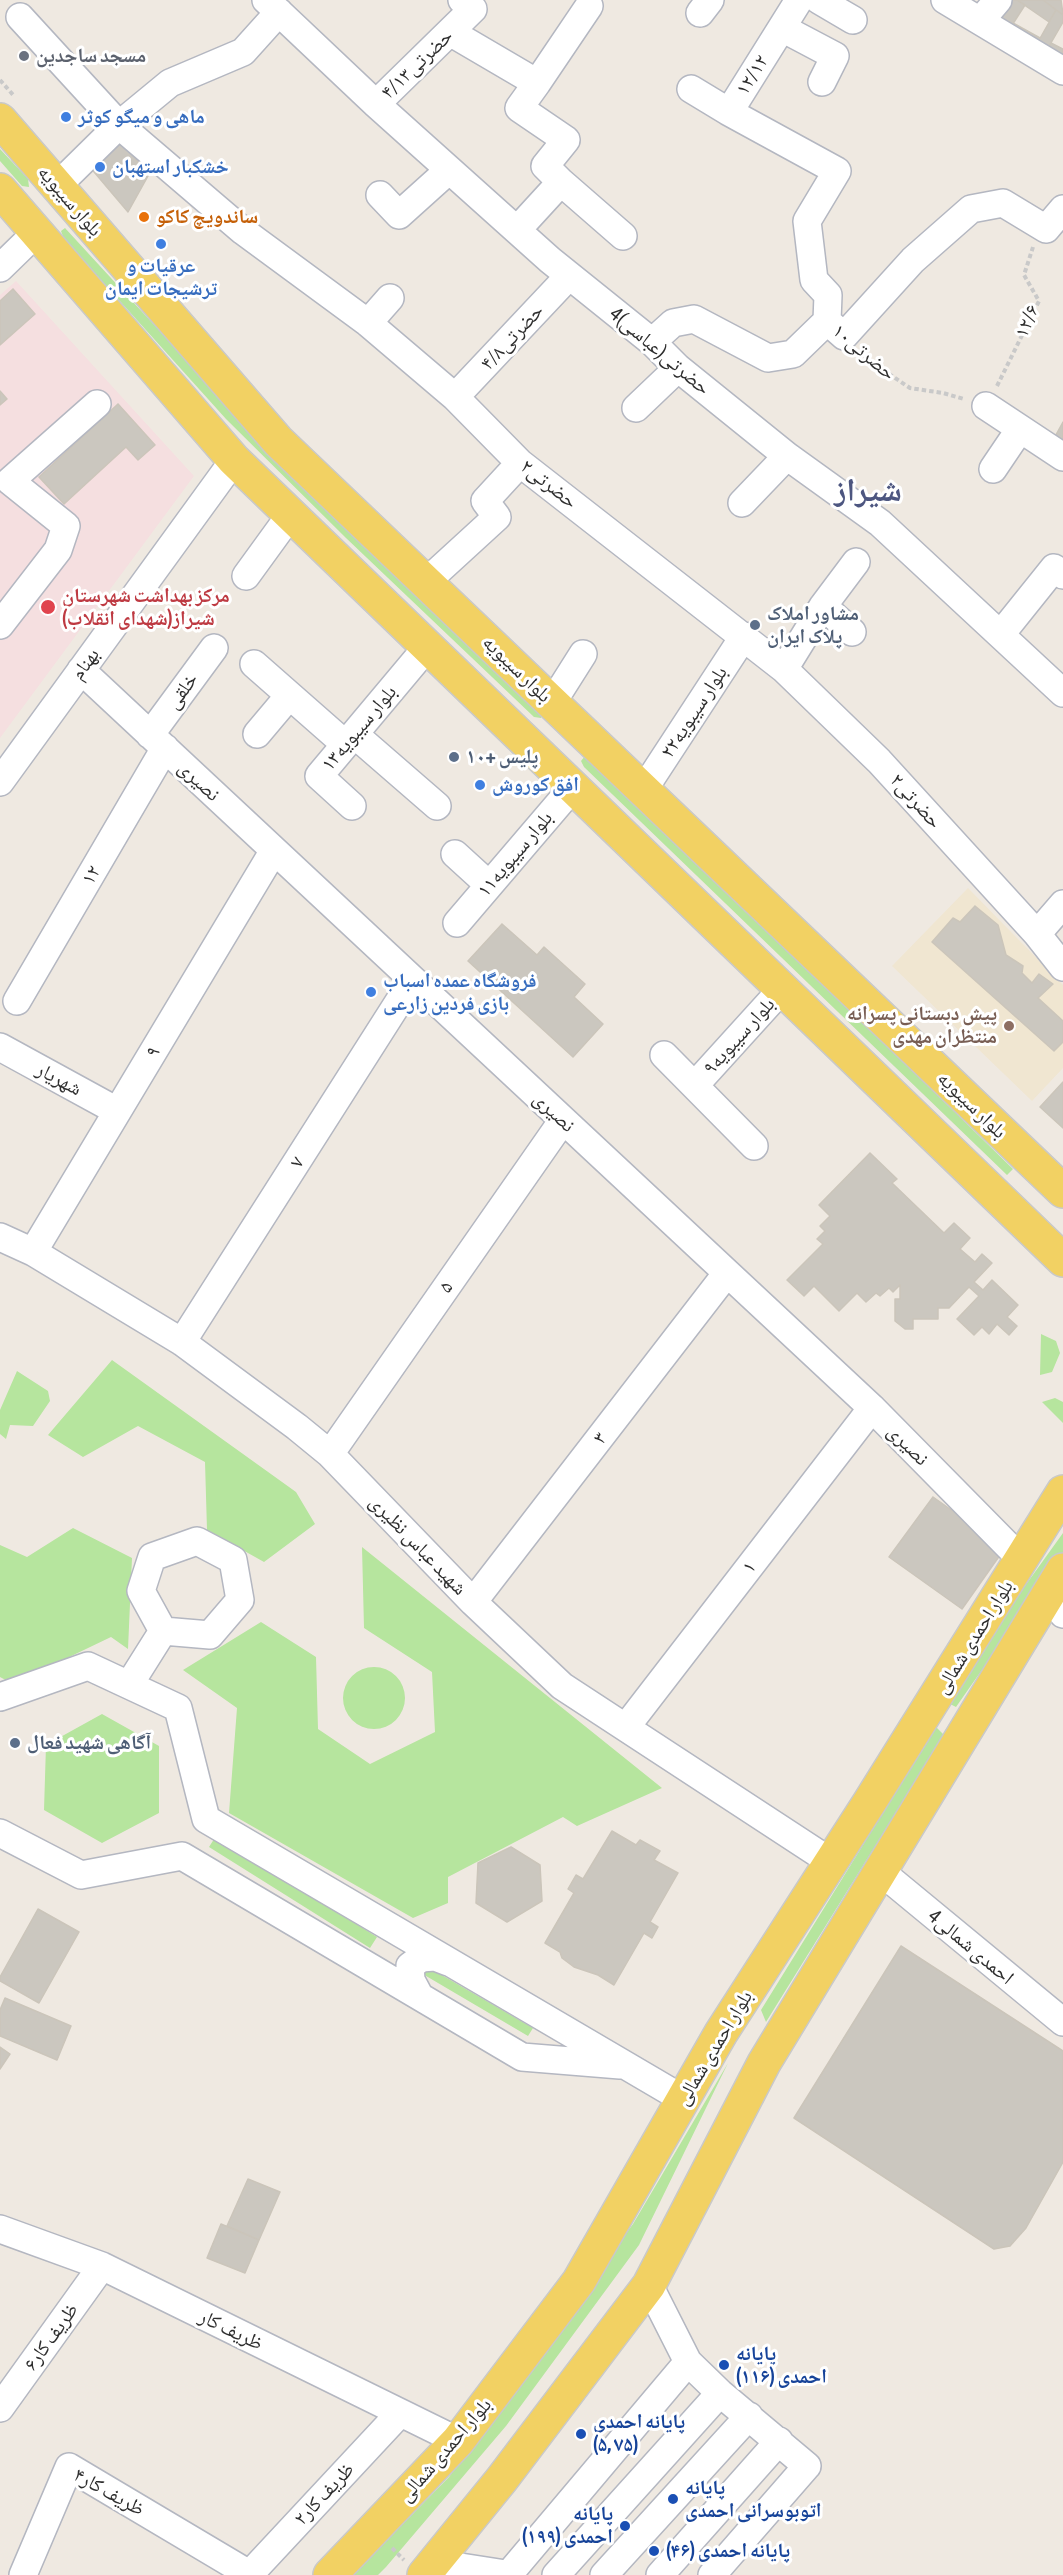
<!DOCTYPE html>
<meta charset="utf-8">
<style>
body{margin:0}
canvas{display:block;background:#efe9e1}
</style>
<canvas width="1063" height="2575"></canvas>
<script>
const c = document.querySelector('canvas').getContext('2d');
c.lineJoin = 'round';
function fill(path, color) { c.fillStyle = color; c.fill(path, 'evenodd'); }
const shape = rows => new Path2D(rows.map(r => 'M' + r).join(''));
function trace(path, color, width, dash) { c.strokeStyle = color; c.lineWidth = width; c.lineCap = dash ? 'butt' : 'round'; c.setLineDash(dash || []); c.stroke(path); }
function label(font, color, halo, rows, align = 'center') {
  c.font = font + ' "Asap Condensed","Noto Naskh Arabic",sans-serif'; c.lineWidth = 6; c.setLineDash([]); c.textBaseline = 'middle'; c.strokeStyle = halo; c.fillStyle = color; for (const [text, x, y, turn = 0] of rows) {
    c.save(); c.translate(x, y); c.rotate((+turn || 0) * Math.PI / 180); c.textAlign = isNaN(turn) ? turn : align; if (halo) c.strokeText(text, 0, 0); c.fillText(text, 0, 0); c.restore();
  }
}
fill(shape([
 [968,888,1063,985,1063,1068,1032,1101,892,966]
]), '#f0e6d1');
fill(shape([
 [16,281,194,476,0,738,0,295]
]), '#f5dfe0');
fill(shape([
 [0,149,28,179,29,187,22,186,0,161],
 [65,228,259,439,542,712,541,718,534,717,346,538,226,419,64,239,61,231],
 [585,756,592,758,1013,1169,1007,1175,584,767,581,761],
 [1041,1334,1056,1341,1060,1353,1052,1372,1040,1375],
 [112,1360,296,1492,315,1524,264,1562,207,1530,205,1462,138,1426,83,1457,48,1435],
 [17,1371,48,1391,50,1401,33,1426,10,1425,6,1439,0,1434,0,1410],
 [1055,1398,1063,1402,1063,1423,1042,1402],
 [73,1528,132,1558,128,1649,111,1637,13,1684,0,1677,0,1545,27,1557],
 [1063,1533,1063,1554,956,1707,950,1704,1017,1597],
 [362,1547,662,1788,577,1826,563,1817,448,1877,448,1903,413,1918,229,1813,237,1708,183,1670,261,1622,316,1657,318,1729,370,1764,435,1732,432,1672,364,1628],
 '343 1698a31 31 0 1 1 62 0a31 31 0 1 1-62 0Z',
 [102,1714,159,1746,159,1813,102,1843,44,1810,46,1745],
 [936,1727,944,1735,766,2022,761,2010],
 [216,1836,377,1937,370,1948,209,1847],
 [428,1967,533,2028,528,2036,421,1973],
 [728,2063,639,2245,506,2426,386,2567,378,2575,353,2575,449,2477,633,2224]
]), '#b6e59e');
const building = shape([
 [1011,0,1017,0,1025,5,1007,33,985,19,1011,0],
 [1017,0,1043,0,1056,10,1049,22,1017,0],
 [1043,0,1061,0,1063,14,1063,15,1043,0],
 [1056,10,1063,15,1063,22,1044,55,1034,49,1056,10],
 [1013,23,1040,38,1034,49,1007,33,1013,23],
 [1051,43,1063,49,1063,65,1044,55,1051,43],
 [122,140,148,176,128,212,89,166,122,140],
 [13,289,35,314,0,345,0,301,13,289],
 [0,391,7,399,0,405,0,391],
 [118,404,155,445,138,460,126,447,64,504,39,477,118,404],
 [1063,422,1063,451,1052,442,1063,422],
 [975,906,998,925,1006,955,1023,966,1022,973,1032,983,1039,974,1053,984,1038,998,1063,1021,1063,1042,1054,1051,932,942,953,918,960,922,975,906],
 [502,924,537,955,544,947,585,984,574,997,603,1024,573,1057,468,961,502,924],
 [1063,1082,1063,1128,1040,1107,1063,1082],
 [870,1153,897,1179,892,1183,944,1233,954,1223,970,1238,960,1249,975,1262,982,1254,992,1263,974,1282,983,1290,992,1280,1018,1305,1007,1317,1017,1326,1009,1335,997,1324,989,1334,982,1327,974,1335,957,1319,979,1296,969,1287,949,1308,938,1308,938,1319,913,1319,913,1329,905,1329,895,1321,895,1299,900,1299,900,1285,893,1292,889,1288,880,1296,876,1293,866,1302,857,1293,839,1311,814,1286,804,1296,787,1280,823,1244,817,1239,825,1231,820,1226,830,1216,819,1205,870,1153],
 [933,1497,1005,1548,962,1609,889,1557,933,1497],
 [612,1831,636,1845,640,1840,660,1851,654,1860,678,1873,650,1922,658,1927,652,1938,644,1933,614,1985,598,1975,574,1967,562,1958,560,1952,545,1943,574,1893,568,1889,576,1875,583,1879,612,1831],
 [511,1847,540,1865,542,1901,507,1922,476,1903,478,1863,511,1847],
 [38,1909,79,1932,39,2003,0,1981,0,1977,38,1909],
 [901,1946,1063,2051,1063,2162,1026,2228,1010,2246,994,2249,794,2118,901,1946],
 [5,1998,71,2026,57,2060,0,2036,0,2010,5,1998],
 [0,2047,10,2054,0,2069,0,2047],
 [248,2179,280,2192,259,2240,227,2226,248,2179],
 [221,2224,259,2240,245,2273,207,2258,221,2224]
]);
fill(building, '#cbc7bf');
trace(building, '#cbc5ba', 1.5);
const minor = shape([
 [266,0,376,104,550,260,652,342,678,368,787,456,880,523,1063,693],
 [819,0,853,20],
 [945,0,1063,71],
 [700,13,710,0],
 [20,17,119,125,243,231,368,323,455,397,520,463,784,669,879,761,1037,934,1063,967],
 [981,20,998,0],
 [782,28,835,56,822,82],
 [450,32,537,83,589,6],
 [691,89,729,112,799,0],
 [376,104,473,9,462,0],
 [561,182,623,236],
 [57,186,119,125,170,83,243,52,279,12],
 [380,195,399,215,449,170],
 [517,230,561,182,545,166,566,140,519,108,537,83],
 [0,268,37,232],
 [827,321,844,336,913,260,971,209,1003,203,1046,229,1063,209],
 [368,323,390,298],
 [652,342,673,323,694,319,768,358,793,354,827,321,828,295,814,280,807,221,837,171,729,112],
 [455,397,569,276],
 [986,406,1063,457],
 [636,408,678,368],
 [993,469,1020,429],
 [742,503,787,456],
 [246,576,291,514],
 [426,582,497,517,485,501,520,463],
 [823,606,852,632],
 [0,625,58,550,66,526,10,481,97,404],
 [1001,634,1054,568,1063,575],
 [254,664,345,744],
 [784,669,823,606,856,562],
 [81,670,872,1408,1022,1560],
 [552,703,583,654],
 [257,734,289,696],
 [354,734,437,806],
 [150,735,214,648],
 [0,782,234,460],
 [644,789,744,636],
 [352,806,319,776,428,646],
 [455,854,489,885],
 [457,923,574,786],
 [1037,934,1063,904],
 [17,1001,165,748],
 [0,1047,117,1111],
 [664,1055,754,1146],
 [695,1085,783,988],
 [0,1237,33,1252,182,1342,297,1427,330,1454,473,1602,562,1686,831,1862],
 [33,1252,273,852],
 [182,1342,412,981],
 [330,1454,563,1120],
 [1048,1593,1063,1614],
 [473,1602,727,1273],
 [129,1685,163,1631,210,1635,240,1600,233,1560,197,1541,152,1557,141,1591,163,1631],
 [0,1697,88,1666,178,1708,206,1819,683,2099],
 [626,1727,872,1408],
 [0,1833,81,1875,182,1856,522,2057,620,2065],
 [880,1871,1063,2022],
 [419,1995,411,1980,410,1966,421,1958,435,1957,448,1962],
 [0,2229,102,2266,458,2441],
 [649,2285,688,2362,720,2393,807,2466,712,2575],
 [0,2408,102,2266],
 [435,2563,512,2575],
 [510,2573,688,2362],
 [23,2575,69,2467,249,2574],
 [249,2575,400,2413],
 [556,2575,720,2393],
 [604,2575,749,2416],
 [660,2575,779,2441]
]);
const major = shape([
 [0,120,278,441,1063,1191],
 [0,190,234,460,1063,1260],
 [330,2575,458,2441,579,2281,721,2033,869,1803,1063,1492],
 [424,2575,502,2479,649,2285,764,2063,1063,1570]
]);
trace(minor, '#b4b7c1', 30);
trace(major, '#c9c9c9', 36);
trace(shape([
 [0,80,14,96],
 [859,351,871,362,910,388,943,393,964,399],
 [997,386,1039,301,1024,275,1033,247],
 [392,2548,404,2560]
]), '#c9c9c9', 4, [4.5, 3]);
trace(minor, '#fff', 27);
trace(major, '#f2d163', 33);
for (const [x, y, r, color] of [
 [24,56,6,"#6b7280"],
 [66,117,6,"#3f7fe0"],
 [100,167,6,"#3f7fe0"],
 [144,217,6,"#e8710a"],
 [161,244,6,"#3f7fe0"],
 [48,607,8,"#e0444e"],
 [755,625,6,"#5c6f8a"],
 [454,757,6,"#5c6f8a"],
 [480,785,6,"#3f7fe0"],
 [371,992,6,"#3f7fe0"],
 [1009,1026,6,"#8d6e63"],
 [15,1743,6,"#5c6f8a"],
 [724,2365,6,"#1a4fb4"],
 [581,2434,6,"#1a4fb4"],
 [673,2499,6,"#1a4fb4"],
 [625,2526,6,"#1a4fb4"],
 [654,2551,6,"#1a4fb4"]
]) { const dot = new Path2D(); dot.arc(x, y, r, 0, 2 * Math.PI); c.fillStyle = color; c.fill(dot); trace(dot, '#fff', 2); }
label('bold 20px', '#5b616d', '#fff', [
 ["مسجد ساجدین",36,56]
], 'left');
label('20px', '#2e2e2e', '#fff', [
 ["حضرتی۴/۱۳",417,64,-44],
 ["۱۲/۱۲",752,75,-58],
 ["بلوار سیبویه",70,201,49],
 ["۱۲/۶",1027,321,-67],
 ["حضرتی۴/۸",512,337,-47],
 ["4حضرتی(عباسی)",660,351,40],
 ["حضرتی۱۰",864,352,40],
 ["حضرتی۲",549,484,38],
 ["بهنام",85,664,-54],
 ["بلوار سیبویه",517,669,44],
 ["خلقی",182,691,-54],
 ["بلوار سیبویه۲۲",694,712,-57],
 ["بلوار سیبویه۱۳",359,728,-50],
 ["نصیری",199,781,43],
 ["حضرتی۲",916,801,48],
 ["بلوار سیبویه۱۱",515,854,-50],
 ["۱۲",91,875,-60],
 ["بلوار سیبویه۹",739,1036,-48],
 ["۹",153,1052,-59],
 ["شهریار",59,1079,28],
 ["بلوار سیبویه",972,1105,44],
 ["نصیری",554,1112,43],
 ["۷",297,1162,-58],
 ["۵",446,1287,-55],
 ["۳",600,1438,-52],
 ["نصیری",908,1445,45],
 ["شهید عباس نظیری",418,1545,46],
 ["۱",749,1567,-52],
 ["بلوار احمدی شمالی",974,1637,-58],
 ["4احمدی شمالی",971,1947,40],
 ["بلوار احمدی شمالی",714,2048,-59],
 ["ظریف کار",231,2330,26],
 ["ظریف کار۶",51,2337,-54],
 ["بلوار احمدی شمالی",445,2450,-49],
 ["ظریف کار۴",109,2492,29],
 ["۲ظریف کار",324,2494,-47]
]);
label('bold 20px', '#366cbe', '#fff', [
 ["ماهی و میگو کوثر",78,117],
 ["خشکبار استهبان",112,167],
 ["عرقیات و",161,266,"center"],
 ["ترشیجات ایمان",161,289,"center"],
 ["افق کوروش",492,785],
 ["فروشگاه عمده اسباب",383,981],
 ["بازی فردین زارعی",383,1004]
], 'left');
label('bold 20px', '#c56008', '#fff', [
 ["ساندویچ کاکو",156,217]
], 'left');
label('bold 20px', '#be3a42', '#fff', [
 ["مرکز بهداشت شهرستان",62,596],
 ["شیراز(شهدای انقلاب)",62,619]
], 'left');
label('bold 20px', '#4e5e75', '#fff', [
 ["مشاور املاک",767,614],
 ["پلاک ایران",767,637],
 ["پلیس +۱۰",466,757],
 ["آگاهی شهید فعال",27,1743]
], 'left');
label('bold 20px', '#785e54', '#fff', [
 ["پیش دبستانی پسرانه",997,1014],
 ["منتظران مهدی",997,1037]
], 'right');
label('bold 20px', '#164399', '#fff', [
 ["پایانه",736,2354],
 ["احمدی (۱۱۶)",736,2377],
 ["پایانه احمدی",593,2422],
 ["(۵, ۷۵)",593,2445],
 ["پایانه",685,2488],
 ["اتوبوسرانی احمدی",685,2511],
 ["پایانه",613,2514,"right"],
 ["احمدی (۱۹۹)",613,2537,"right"],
 ["پایانه احمدی (۴۶)",666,2551]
], 'left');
label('bold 32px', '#4d5680', '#fff', [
 ["شیراز",868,491]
]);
</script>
